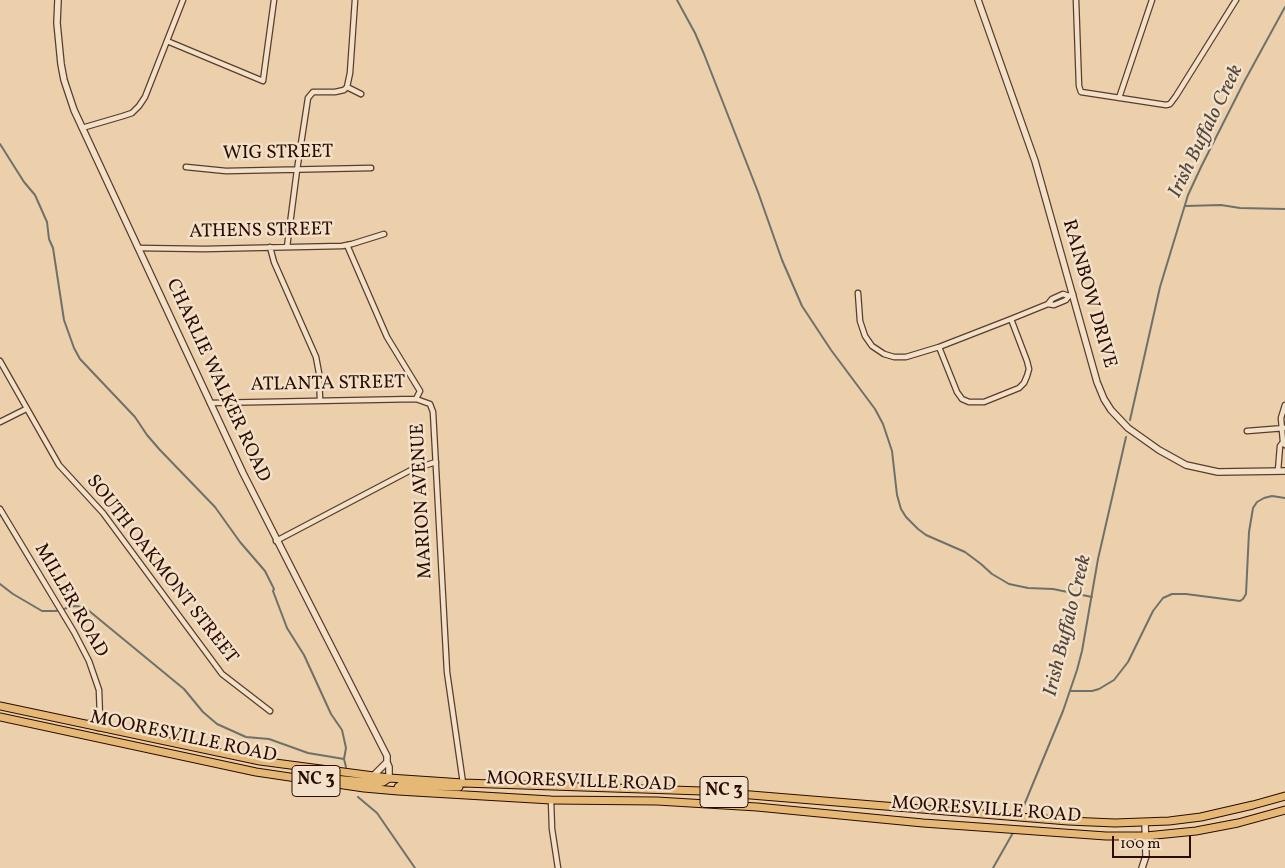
<!DOCTYPE html>
<style>
body{margin:0}
#map{position:relative;width:1285px;height:868px;overflow:hidden;background:#ebd0ab;font-family:Vollkorn,serif}
canvas{display:block}
.scale{position:absolute;left:1112px;top:836px;width:79px;height:22px;box-sizing:border-box;border:2px solid #2a0b00;border-top:0;padding-left:6px;font-size:15px;line-height:18px;white-space:nowrap;color:#2a0b00;-webkit-text-stroke:4px #f2e0c8;paint-order:stroke}
</style>
<div id="map">
<canvas width="1285" height="868"></canvas>
<div class="scale">100 m</div>
</div>
<script>
const c = document.querySelector('canvas').getContext('2d');
c.lineJoin = 'round';
const shape = rows => new Path2D(rows.map(r => 'M' + r).join(''));
function trace(path, color, width, dash) { c.strokeStyle = color; c.lineWidth = width; c.lineCap = dash ? 'butt' : 'round'; c.setLineDash(dash || []); c.stroke(path); }
function label(font, color, halo, rows, align = 'center') {
  c.font = font + ' Vollkorn,serif'; c.lineWidth = 5; c.setLineDash([]); c.textBaseline = 'middle'; c.strokeStyle = halo; c.fillStyle = color; for (const [text, x, y, turn = 0] of rows) {
    c.save(); c.translate(x, y); c.rotate((+turn || 0) * Math.PI / 180); c.textAlign = isNaN(turn) ? turn : align; if (halo) c.strokeText(text, 0, 0); c.fillText(text, 0, 0); c.restore();
  }
}
trace(shape([
 [677,0,695,33,704,54,758,192,782,260,802,306,831,350,875,409,883,424,892,451,897,495,901,509,906,517,918,529,926,535,965,552,981,564,992,574,1009,584,1028,588,1053,589,1092,597],
 [0,144,24,182,35,195,47,222,49,239,53,248,64,320,74,348,80,359,135,417,147,435,160,450,215,507,240,542,265,571,274,589,273,591,287,628,304,655,331,714,342,730,346,748,344,759,346,767],
 [1185,206,1221,205,1240,208,1285,209],
 [1130,420,1160,287,1188,195,1201,167,1244,82,1285,7],
 [0,584,13,594,42,611,56,611,75,606,83,607,88,610,184,689,203,712,217,724,246,737,269,739,308,753,344,759],
 [1070,691,1092,691,1099,689,1114,680,1128,662,1153,611,1163,598,1172,594,1186,594,1240,601,1243,599,1246,594,1249,532,1253,508,1257,502,1264,498,1272,496,1285,498],
 [358,797,377,813,415,868],
 [1020,815,1063,711,1077,670,1082,651,1098,559,1126,437],
 [993,868,1014,831]
]), '#6e716b', 2);
const minor = shape([
 [1076,0,1079,86,1081,92,1166,105,1170,104,1176,96,1236,0],
 [167,41,263,81,274,0],
 [347,87,361,94],
 [1119,98,1152,0],
 [82,128,123,116,132,113,139,106,145,97,183,0],
 [186,167,226,171,371,168],
 [347,245,387,337,420,391,416,399,430,404,433,412,447,672,463,783],
 [270,247,274,262,316,357,319,373,320,400],
 [287,247,297,170,308,98,313,92,335,92,344,90,347,87,350,73,355,0],
 [138,248,204,249,342,246,352,244,384,234],
 [858,293,860,321,865,336,872,346,884,354,894,357,906,357,939,347,1011,319,1048,304,1052,299,1063,294,1069,296,1073,294],
 [1048,304,1054,305,1066,300,1069,296],
 [939,347,957,392,962,399,969,402,984,402,1019,388,1024,383,1027,376,1029,369,1027,361,1011,319],
 [0,361,59,465,103,513,222,674,270,711],
 [210,403,416,399],
 [0,422,26,409],
 [1247,431,1285,428],
 [1283,442,1281,418,1285,405],
 [1278,471,1280,446,1283,442,1285,445],
 [0,509,74,632,89,661,99,690,100,717,98,728],
 [276,541,411,470,436,462],
 [87,724,94,720,99,713],
 [551,800,552,829,558,868]
]);
const tertiary = shape([
 [58,0,57,23,61,64,64,80,74,110,243,473,387,756,387,762,374,775],
 [978,0,1035,161,1097,382,1104,399,1111,410,1128,428,1159,450,1186,465,1218,472,1285,471],
 [387,762,389,767,389,778],
 [1142,868,1146,856,1145,822]
]);
const primary = shape([
 [0,706,260,761,389,778,463,783,702,791,1068,821,1115,823,1169,821,1201,817,1253,805,1285,796],
 [0,717,256,772,364,788,398,791,551,800,657,801,757,807,923,823,1106,836,1146,836,1196,831,1238,823,1285,810],
 [334,779,377,783,383,782,389,778],
 [398,791,398,787,401,785,459,787]
]);
trace(minor, '#5a3c2b', 7);
trace(tertiary, '#5a3c2b', 8);
trace(primary, '#2a0b00', 9);
trace(minor, '#f2e0c8', 4.5);
trace(tertiary, '#f2e0c8', 5.5);
trace(primary, '#e6b876', 7);
for (const [x, y, w] of [
 [316,781,48],
 [724,792,48]
]) { const box = new Path2D(); box.roundRect(x - w / 2, y - 15.5, w, 31, 4); c.fillStyle = '#f2e0c8'; c.fill(box); trace(box, '#2a0b00', 1); }
label('bold 18px', '#2a0b00', null, [
 ["NC 3",316,781],
 ["NC 3",724,792]
]);
label('19px', '#2a0b00', '#f2e0c8', [
 ["WIG STREET",278,154,-1],
 ["ATHENS STREET",261,232,-1],
 ["RAINBOW DRIVE",1088,294,74],
 ["CHARLIE WALKER ROAD",217,381,65],
 ["ATLANTA STREET",328,385,-1],
 ["MARION AVENUE",423,501,-93],
 ["SOUTH OAKMONT STREET",161,570,52],
 ["MILLER ROAD",70,601,60],
 ["MOORESVILLE ROAD",183,738,12],
 ["MOORESVILLE ROAD",581,783,2],
 ["MOORESVILLE ROAD",986,811,4]
]);
label('italic 20px', '#52463e', '#f2e0c8', [
 ["Irish Buffalo Creek",1207,132,-64],
 ["Irish Buffalo Creek",1069,626,-76]
]);
</script>
